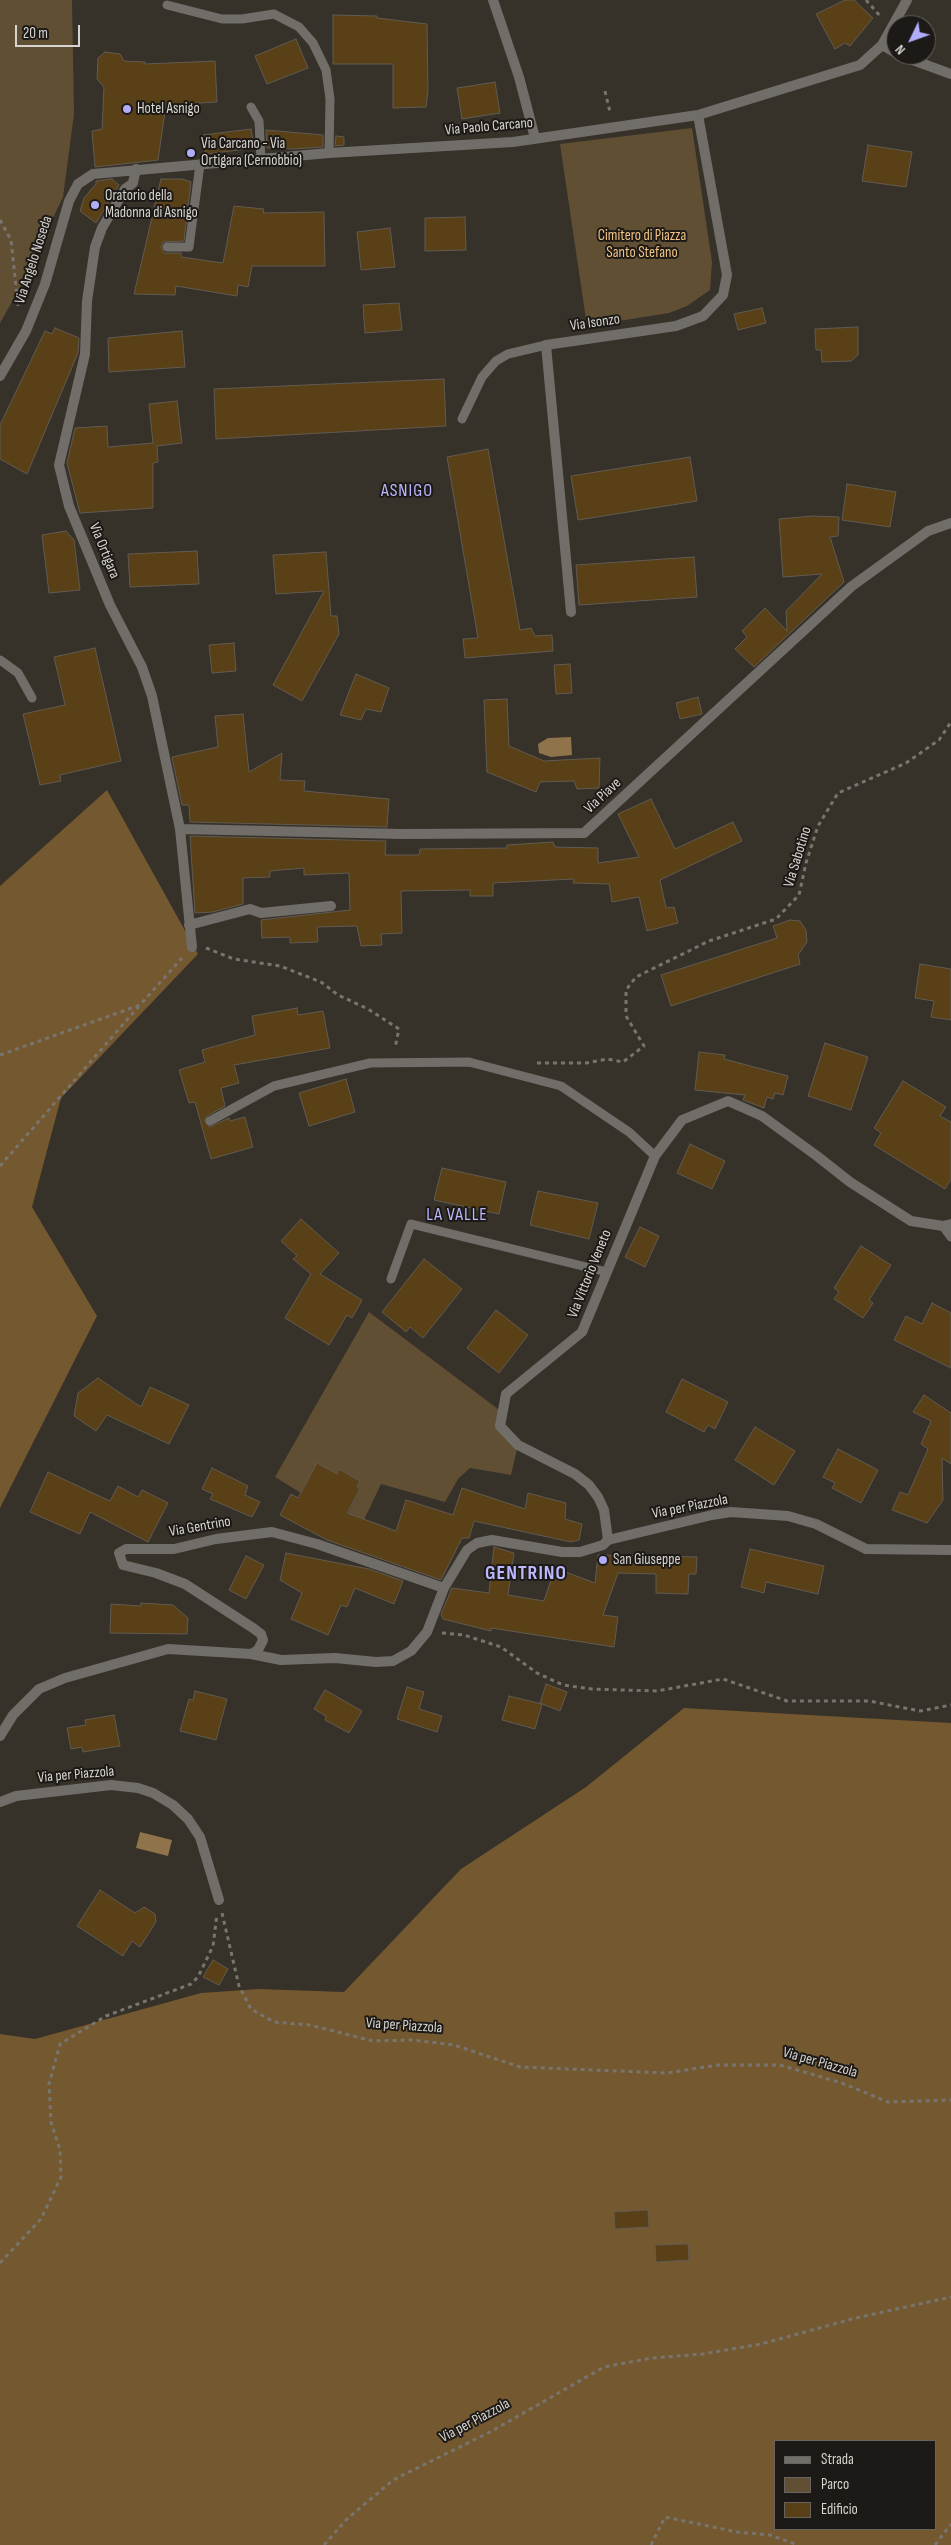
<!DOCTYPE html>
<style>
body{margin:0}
#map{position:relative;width:951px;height:2545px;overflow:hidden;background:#363129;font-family:"Sofia Sans Condensed",sans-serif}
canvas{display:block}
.legend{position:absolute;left:774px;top:2440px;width:162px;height:90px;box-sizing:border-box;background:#1c1916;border:1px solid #676460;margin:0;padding:6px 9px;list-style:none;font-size:15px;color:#d7d4cf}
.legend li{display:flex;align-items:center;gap:10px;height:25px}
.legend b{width:25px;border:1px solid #676460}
.north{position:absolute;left:886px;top:15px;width:50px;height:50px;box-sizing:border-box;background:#1c1916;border:1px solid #676460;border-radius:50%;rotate:228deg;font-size:14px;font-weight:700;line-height:20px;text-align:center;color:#d7d4cf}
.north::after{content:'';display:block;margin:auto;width:18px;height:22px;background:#b2adf9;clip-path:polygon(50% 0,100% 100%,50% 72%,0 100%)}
.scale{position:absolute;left:15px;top:25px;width:65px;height:22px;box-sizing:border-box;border:2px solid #d7d4cf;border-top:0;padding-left:6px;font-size:15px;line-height:18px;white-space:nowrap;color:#d7d4cf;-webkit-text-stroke:4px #1c1916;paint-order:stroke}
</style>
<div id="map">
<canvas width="951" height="2545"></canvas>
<ul class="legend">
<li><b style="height:6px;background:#716e6a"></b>Strada</li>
<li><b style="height:14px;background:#614f34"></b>Parco</li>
<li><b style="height:14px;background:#5a4016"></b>Edificio</li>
</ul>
<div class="north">N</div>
<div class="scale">20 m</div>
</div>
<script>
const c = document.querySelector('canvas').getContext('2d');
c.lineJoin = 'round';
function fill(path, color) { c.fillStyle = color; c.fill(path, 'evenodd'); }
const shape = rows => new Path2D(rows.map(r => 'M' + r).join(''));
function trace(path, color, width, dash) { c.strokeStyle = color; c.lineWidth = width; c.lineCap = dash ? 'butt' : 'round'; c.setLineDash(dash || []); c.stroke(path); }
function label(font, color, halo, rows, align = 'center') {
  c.font = font + ' "Sofia Sans Condensed",sans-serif'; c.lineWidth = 4; c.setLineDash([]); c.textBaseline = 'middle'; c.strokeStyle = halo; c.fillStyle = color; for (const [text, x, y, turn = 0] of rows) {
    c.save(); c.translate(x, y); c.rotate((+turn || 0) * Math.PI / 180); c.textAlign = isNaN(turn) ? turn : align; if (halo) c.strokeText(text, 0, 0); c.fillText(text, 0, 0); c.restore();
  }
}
fill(shape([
 [0,0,72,0,74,114,63,197,17,293,0,323],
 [692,128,712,262,710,290,687,306,669,313,587,326,560,144],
 [369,1312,502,1412,500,1426,518,1445,511,1475,470,1468,458,1479,445,1502,381,1484,363,1522,347,1515,360,1489,339,1470,337,1474,317,1463,301,1493,275,1477]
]), '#614f34');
fill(shape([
 [107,790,198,954,61,1098,32,1207,97,1316,0,1508,0,886],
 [684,1708,951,1723,951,2545,0,2545,0,2034,35,2039,201,1993,259,1989,344,1992,461,1869,586,1787],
 [775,2441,935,2441,935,2529,775,2529]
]), '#735830');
fill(shape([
 [571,737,572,755,551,757,539,753,538,744,548,738],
 [140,1832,172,1840,168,1856,136,1848]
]), '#8f734a');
const building = shape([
 [845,0,854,0,873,18,850,46,845,43,835,49,816,14,845,0],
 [333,15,377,16,377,18,427,24,428,91,426,107,393,108,393,64,333,64,333,15],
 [296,39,308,68,267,84,255,56,296,39],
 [105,52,120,54,124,61,145,62,145,64,215,61,217,102,166,105,158,160,95,167,92,131,102,129,104,87,97,79,98,58,105,52],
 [495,82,500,113,462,119,457,88,495,82],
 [251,129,254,148,206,154,203,135,251,129],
 [266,130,323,135,323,147,294,149,267,148,266,130],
 [336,136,344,137,344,145,335,146,336,136],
 [868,145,912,152,906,187,862,181,868,145],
 [112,179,119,185,96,223,80,211,84,198,96,184,96,181,112,179],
 [161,179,182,179,191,182,184,241,163,242,161,247,164,253,181,253,181,257,223,263,234,206,264,209,263,213,324,212,325,266,252,266,248,287,238,285,237,296,176,286,175,295,134,294,161,179],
 [465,217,466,250,425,251,425,218,465,217],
 [390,228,395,267,361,270,357,232,390,228],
 [399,303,402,330,365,333,363,305,399,303],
 [762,308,766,323,738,330,734,314,762,308],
 [858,327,858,355,851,361,822,362,821,350,816,350,815,329,858,327],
 [55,328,79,338,78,353,27,474,0,459,0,425,45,331,52,334,55,328],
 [182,331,185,367,109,372,108,338,182,331],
 [444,379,446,426,216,439,214,389,444,379],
 [177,401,182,443,157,446,158,462,153,463,153,508,80,513,67,463,75,428,107,426,108,447,153,443,149,404,177,401],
 [488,449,520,630,531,628,535,636,552,635,553,651,465,658,463,639,478,638,447,457,488,449],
 [690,457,697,501,578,520,571,476,690,457],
 [847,484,896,492,890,527,842,520,847,484],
 [813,516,839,517,838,536,830,537,844,582,754,667,735,649,747,637,742,631,765,608,787,631,786,611,822,574,783,577,779,519,813,516],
 [66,531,74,540,80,590,49,593,42,535,66,531],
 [197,551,199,584,130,587,128,554,197,551],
 [326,552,331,616,337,616,339,634,302,701,273,685,324,591,276,594,273,555,326,552],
 [694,557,697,597,579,605,576,565,694,557],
 [234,643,236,671,212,673,209,645,234,643],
 [95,648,121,761,60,775,61,781,40,785,23,714,65,705,54,657,95,648],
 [570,664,572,693,556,694,554,665,570,664],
 [356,674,389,688,381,712,366,709,361,720,340,715,356,674],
 [698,697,702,714,680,719,676,703,698,697],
 [507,699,509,746,544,761,600,758,599,788,577,789,574,781,540,782,536,792,487,772,484,700,507,699],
 [243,714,249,772,282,753,280,780,305,781,304,791,389,799,387,827,190,822,189,805,182,805,172,757,218,747,215,716,243,714],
 [651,799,675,849,733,822,742,841,660,880,666,908,674,907,678,923,647,931,639,897,612,902,609,884,573,883,574,879,493,883,493,896,470,896,470,890,401,891,402,933,381,934,382,945,361,946,357,926,317,927,318,942,290,943,290,937,262,938,261,920,350,910,349,873,304,875,304,868,270,871,270,877,243,878,243,904,213,912,195,913,190,836,386,841,385,855,419,855,420,849,507,848,507,845,553,842,555,847,598,848,598,863,639,857,618,814,651,799],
 [790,920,800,921,806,930,807,942,798,955,800,964,671,1006,661,975,777,938,773,926,790,920],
 [920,964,951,969,951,1020,931,1017,934,1001,915,998,920,964],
 [297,1008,298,1015,323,1011,330,1048,234,1065,239,1083,221,1088,225,1106,207,1116,204,1121,210,1127,229,1118,230,1121,245,1117,253,1147,211,1159,195,1102,189,1103,179,1070,205,1062,202,1050,255,1035,252,1016,297,1008],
 [825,1043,868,1057,851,1110,808,1096,825,1043],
 [699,1052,725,1055,724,1059,788,1076,783,1095,775,1093,773,1099,767,1097,764,1108,743,1100,745,1095,695,1090,699,1052],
 [346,1079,355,1112,309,1126,299,1093,346,1079],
 [903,1081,946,1107,940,1116,951,1122,951,1179,945,1189,874,1145,881,1133,874,1128,903,1081],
 [690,1144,725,1161,712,1189,677,1173,690,1144],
 [442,1168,506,1182,499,1214,434,1200,442,1168],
 [538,1191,598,1203,589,1239,530,1225,538,1191],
 [301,1219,339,1253,320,1274,362,1300,352,1318,347,1315,329,1345,285,1318,311,1274,293,1259,297,1256,281,1241,301,1219],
 [640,1227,659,1236,645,1267,625,1257,640,1227],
 [861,1246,891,1265,869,1300,873,1303,863,1318,834,1299,839,1292,834,1288,861,1246],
 [424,1259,462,1289,423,1338,410,1327,406,1332,382,1312,424,1259],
 [932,1303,951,1313,951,1368,894,1340,906,1316,922,1324,932,1303],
 [496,1310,528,1335,499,1373,467,1348,496,1310],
 [98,1378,141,1407,150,1387,189,1405,169,1444,107,1415,96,1431,74,1416,78,1393,98,1378],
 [682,1379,728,1402,715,1429,708,1425,704,1432,666,1412,682,1379],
 [924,1395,951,1413,951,1464,942,1458,943,1500,927,1523,892,1510,900,1492,908,1495,928,1449,921,1444,931,1421,913,1412,924,1395],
 [755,1427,795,1451,774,1485,735,1460,755,1427],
 [838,1449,878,1470,861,1503,832,1488,835,1483,823,1477,838,1449],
 [317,1463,337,1474,339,1469,360,1481,357,1487,360,1489,347,1513,396,1531,406,1500,453,1515,462,1488,525,1509,528,1493,566,1503,565,1519,582,1524,579,1540,571,1542,474,1521,469,1538,462,1538,441,1580,327,1540,280,1515,291,1494,298,1498,317,1463],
 [212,1468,248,1486,245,1495,260,1502,252,1517,210,1499,213,1494,202,1489,212,1468],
 [48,1472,110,1501,118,1486,138,1497,142,1490,168,1503,148,1542,90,1512,80,1534,30,1512,48,1472],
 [494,1547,514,1553,508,1595,544,1601,555,1568,595,1583,598,1555,697,1557,696,1574,689,1574,688,1594,656,1593,656,1574,618,1573,603,1615,618,1617,614,1647,491,1628,491,1631,443,1619,441,1614,452,1588,489,1593,494,1547],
 [750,1549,824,1566,818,1594,766,1582,764,1593,741,1587,750,1549],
 [286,1553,369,1569,403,1581,394,1604,355,1588,347,1607,341,1605,328,1635,291,1619,302,1593,280,1580,286,1553],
 [246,1556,264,1565,246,1599,229,1590,246,1556],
 [141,1603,173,1605,188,1618,187,1634,110,1633,111,1604,141,1606,141,1603],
 [546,1684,567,1692,560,1711,540,1703,546,1684],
 [407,1687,424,1692,419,1709,442,1716,437,1732,397,1719,407,1687],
 [325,1690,362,1711,349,1733,325,1720,326,1716,314,1709,325,1690],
 [195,1691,227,1699,216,1740,180,1731,189,1699,193,1700,195,1691],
 [509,1696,542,1704,535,1729,502,1720,509,1696],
 [114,1715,120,1746,83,1752,82,1747,71,1749,67,1728,86,1725,85,1720,114,1715],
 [100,1890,135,1913,144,1907,155,1914,156,1922,140,1947,132,1941,123,1956,77,1926,100,1890],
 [213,1960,228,1969,219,1985,203,1977,213,1960],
 [648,2210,649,2227,615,2229,614,2212,648,2210],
 [688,2244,689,2260,656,2262,655,2245,688,2244]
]);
fill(building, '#5a4016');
trace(building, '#615b52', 1);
trace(shape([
 [866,0,880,16],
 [605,91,610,112],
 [0,220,11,240,18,306],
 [206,948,234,959,280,966,321,982,338,995,368,1009,399,1029,395,1048],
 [0,1055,140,1005,182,958],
 [537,1063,586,1063,607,1059,623,1062,644,1046,626,1016,626,990,636,977,709,941,776,919,799,895,806,863,818,826,838,793,906,763,939,740,951,722],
 [0,1166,139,1006],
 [442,1633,464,1635,501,1647,537,1673,563,1685,592,1689,657,1691,723,1679,787,1701,869,1701,920,1711,951,1705],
 [222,1913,239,1986,251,2009,274,2022,310,2025,373,2041,413,2040,454,2045,520,2067,667,2073,718,2065,780,2065,842,2083,888,2102,951,2100],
 [0,2263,41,2219,61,2177,60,2150,51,2122,49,2084,60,2044,106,2016,191,1984,198,1977,213,1946,217,1914],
 [324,2545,346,2520,393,2480,492,2431,604,2367,652,2358,703,2354,761,2344,856,2318,951,2297],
 [651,2545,665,2517,737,2532,770,2535,798,2545],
 [935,2545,951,2524]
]), '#79756e', 3, [4, 4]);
trace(shape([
 [167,5,222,19,242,19,274,14,299,27,313,43,326,70,330,99,329,153],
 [251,107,259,121,261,159],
 [167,247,189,247,200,164],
 [462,419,482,377,496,361,508,354,546,345],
 [0,660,18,673,32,698],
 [210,1121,274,1086,370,1063,469,1062,561,1086,629,1132,655,1156],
 [943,1226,951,1237],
 [391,1279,411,1224,607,1272]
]), '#716e6a', 9);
trace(shape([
 [493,0,519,77,535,138],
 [882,45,896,53],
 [899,55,951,74],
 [136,169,133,183,125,189,102,228,95,247,87,301,85,354,59,465,69,506,110,605,142,667,152,696,180,829,192,947],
 [0,376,26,331,45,284,69,201,78,184,93,174,329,153,513,142,698,115,860,65,882,45,907,0],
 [571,612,546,345,676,326,703,316,723,295,727,275,698,115],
 [180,829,402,834,584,833,852,586,928,531,951,523],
 [189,925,250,909,261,913,331,906],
 [608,1540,604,1510,598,1497,589,1485,575,1474,518,1445,500,1426,506,1394,582,1332,655,1156,682,1120,728,1101,762,1116,817,1156,850,1182,911,1221,943,1226,951,1224],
 [251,1654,258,1650,263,1640,261,1634,253,1628,185,1584,156,1573,123,1565,119,1553,126,1549,174,1549,216,1539,272,1532,317,1544,444,1588],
 [0,1736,13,1715,39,1689,65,1678,168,1649,251,1654,281,1660,335,1658,376,1662,393,1661,411,1651,427,1632,444,1588,467,1550,477,1543,492,1540,562,1552,580,1552,603,1545,608,1540,712,1515,731,1512,788,1516,816,1524,866,1549,951,1550],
 [0,1802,16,1796,111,1785,138,1788,153,1793,173,1805,188,1819,200,1837,219,1900]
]), '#716e6a', 10);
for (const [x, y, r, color] of [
 [127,109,5,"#b2adf9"],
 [191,153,5,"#b2adf9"],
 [95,205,5,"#b2adf9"],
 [603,1560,5,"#b2adf9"]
]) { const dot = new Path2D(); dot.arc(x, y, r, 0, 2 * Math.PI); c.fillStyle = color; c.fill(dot); trace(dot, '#1c1916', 2); }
label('15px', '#d7d4cf', '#1c1916', [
 ["Hotel Asnigo",137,109],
 ["Via Carcano - Via",201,144],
 ["Ortigara (Cernobbio)",201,161],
 ["Oratorio della",105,196],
 ["Madonna di Asnigo",105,213],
 ["San Giuseppe",613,1560]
], 'left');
label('15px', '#d7d4cf', '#1c1916', [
 ["Via Paolo Carcano",489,127,-5],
 ["Via Angelo Noseda",34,260,-72],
 ["Via Isonzo",595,323,-8],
 ["Via Ortigara",104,551,68],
 ["Via Piave",603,796,-43],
 ["Via Sabotino",798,857,-73],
 ["Via Vittorio Veneto",590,1274,-68],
 ["Via per Piazzola",690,1507,-11],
 ["Via Gentrino",200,1527,-10],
 ["Via per Piazzola",76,1775,-5],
 ["Via per Piazzola",404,2026,4],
 ["Via per Piazzola",820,2063,16],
 ["Via per Piazzola",475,2421,-28]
]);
label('15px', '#f1c483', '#1c1916', [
 ["Cimitero di Piazza",642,236],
 ["Santo Stefano",642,253]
]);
c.letterSpacing = '1px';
label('18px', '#bcb8ff', '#1c1916', [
 ["ASNIGO",407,491],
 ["LA VALLE",457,1215]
]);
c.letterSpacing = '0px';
c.letterSpacing = '1px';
label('bold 20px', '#bcb8ff', '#1c1916', [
 ["GENTRINO",526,1574]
]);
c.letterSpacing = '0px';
</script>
